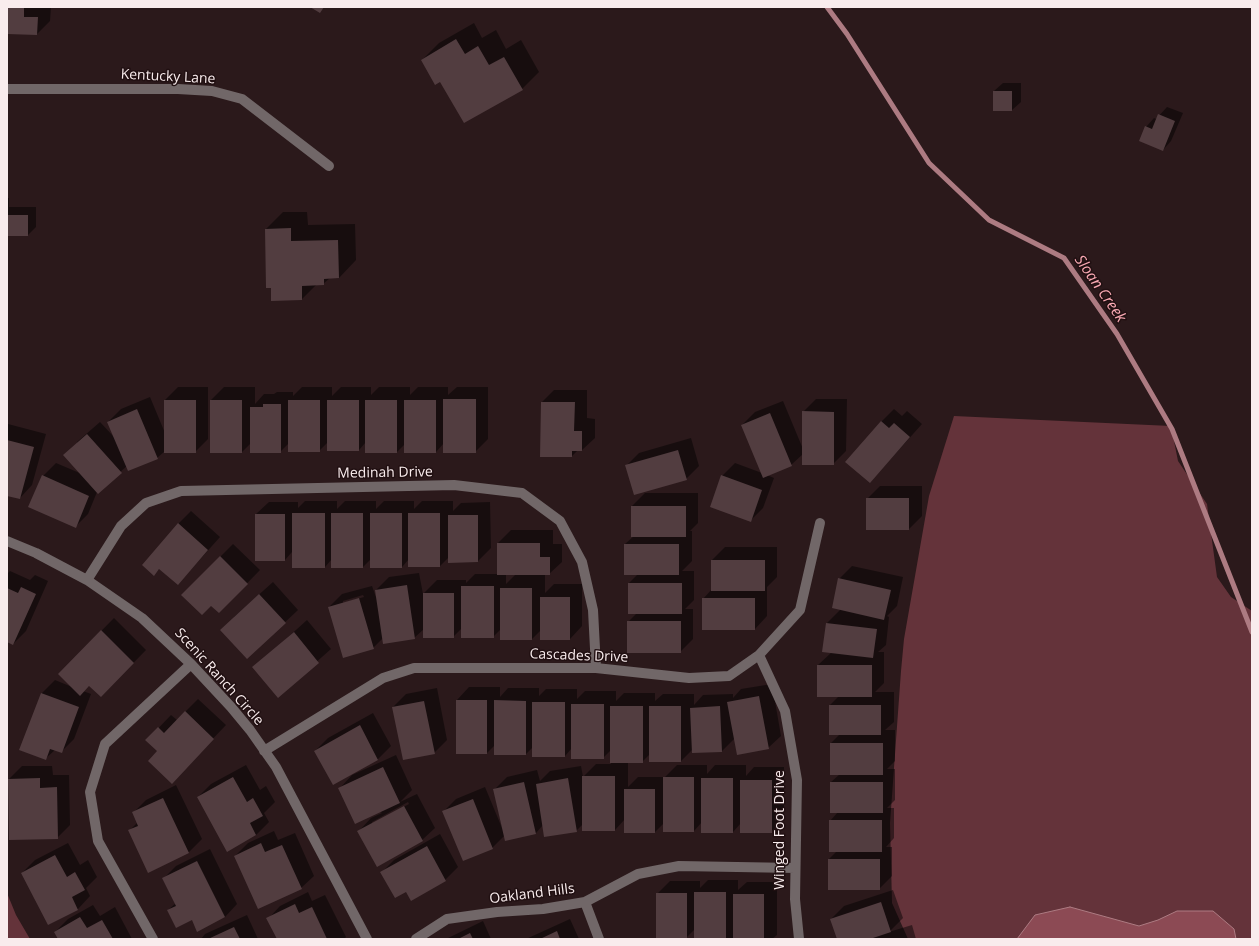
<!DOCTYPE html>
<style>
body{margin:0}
#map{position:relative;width:1259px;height:946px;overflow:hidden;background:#2b191b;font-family:"Open Sans",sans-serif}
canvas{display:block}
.frame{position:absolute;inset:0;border:8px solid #f9eced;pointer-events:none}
</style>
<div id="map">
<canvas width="1259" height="946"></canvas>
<div class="frame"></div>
</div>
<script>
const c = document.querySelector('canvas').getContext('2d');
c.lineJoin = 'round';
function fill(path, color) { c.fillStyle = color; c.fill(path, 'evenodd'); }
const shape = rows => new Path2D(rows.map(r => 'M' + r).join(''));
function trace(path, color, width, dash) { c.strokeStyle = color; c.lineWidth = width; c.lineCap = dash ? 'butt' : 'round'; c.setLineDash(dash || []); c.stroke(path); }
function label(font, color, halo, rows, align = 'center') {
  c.font = font + ' "Open Sans",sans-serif'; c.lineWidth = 3; c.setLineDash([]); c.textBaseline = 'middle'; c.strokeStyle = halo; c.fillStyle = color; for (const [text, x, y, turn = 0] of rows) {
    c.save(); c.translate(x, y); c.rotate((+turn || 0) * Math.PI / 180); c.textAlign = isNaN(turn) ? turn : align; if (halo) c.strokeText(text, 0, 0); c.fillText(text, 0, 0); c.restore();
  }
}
fill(shape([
 [954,416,1171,426,1178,461,1207,504,1217,577,1231,597,1252,611,1252,939,908,939,892,903,890,823,901,671,904,639,929,496],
 [7,893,16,915,30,939,7,939]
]), '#64333a');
const water = shape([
 [1070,907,1139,926,1158,920,1177,911,1213,911,1234,929,1236,939,1017,939,1035,915,1070,907]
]);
fill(water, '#8c4a54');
trace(water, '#ad7b82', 1);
fill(shape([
 [7,7,51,7,50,21,37,34,7,33],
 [474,23,482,38,496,30,506,49,521,40,539,72,522,89,422,60,439,43],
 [1003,83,1021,83,1021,102,1012,110,994,110,994,91],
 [1167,107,1183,113,1171,141,1163,150,1146,127,1154,118,1156,119],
 [7,198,9,198,9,207,36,207,36,227,28,235,7,235],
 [283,212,307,212,308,225,355,224,356,260,339,278,330,278,323,284,317,284,302,299,272,300,266,229],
 [178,387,208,387,208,439,195,452,165,451,157,458,127,466,97,492,88,514,75,527,43,476,56,463,82,474,77,442,100,422,114,437,108,422,121,409,150,397,165,433,165,400],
 [224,387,255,387,255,404,264,394,274,394,277,392,293,392,293,396,302,387,332,387,332,396,341,387,371,387,371,395,379,387,410,387,410,395,418,387,448,387,448,395,457,387,488,387,488,439,475,452,444,443,436,452,405,444,397,452,366,452,366,442,359,450,328,442,319,451,289,443,280,452,251,443,242,452,211,400],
 [554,390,587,390,587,418,595,419,595,438,582,450,578,450,572,456,542,402],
 [816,399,847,399,846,451,833,464,803,454,791,465,767,475,774,478,763,508,750,521,722,476,735,463,762,473,742,425,755,412,783,401,803,449,803,412],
 [894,409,902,416,907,411,922,424,870,482,881,422],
 [8,424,46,434,32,485,20,498,7,495],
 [691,438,699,466,686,479,626,466,639,453],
 [880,486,922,486,922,516,909,529,867,499],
 [645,493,698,493,698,523,690,531,692,531,692,561,682,571,694,571,694,600,685,609,693,609,693,639,680,652,628,622,637,613,629,583,638,574,625,544,634,536,632,506],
 [305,501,337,501,337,509,345,501,376,501,376,509,384,501,414,501,414,509,422,501,453,501,453,511,461,503,490,502,491,548,478,561,449,562,449,557,440,566,409,566,409,559,402,567,371,559,363,567,332,567,332,559,325,567,292,552,285,560,256,514,269,502,298,502,298,508],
 [191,511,220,537,178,584,160,568,154,574,178,524],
 [511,530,553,530,553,544,562,544,562,562,549,574,545,574,545,593,554,584,582,584,582,626,570,639,541,630,532,639,501,629,493,637,462,628,453,637,424,629,414,638,383,638,373,648,329,607,342,594,372,586,377,600,376,590,389,577,419,573,423,594,437,580,466,580,466,583,475,574,498,574,498,543],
 [506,574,516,574,506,584],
 [363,595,364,597,343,603,343,601],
 [233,544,260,570,219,612,211,605,182,595],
 [725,547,777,547,777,577,767,587,767,616,755,629,703,599,712,589,712,560],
 [852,566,903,577,897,606,887,616,889,617,886,645,878,652,884,652,884,683,875,692,894,692,894,722,885,730,895,730,895,761,887,769,895,769,895,800,887,808,894,808,894,838,886,847,892,847,892,876,879,889,829,859,837,851,830,821,838,812,831,782,840,774,831,743,840,734,830,705,839,696,818,665,832,652,823,651,827,623,841,609,839,579],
 [10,571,30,580,35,575,48,581,26,631,13,644,7,641,7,574],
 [273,582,298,610,247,658,234,617],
 [114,618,146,650,101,696,90,685,83,691,91,694,74,739,61,752,55,750,45,759,20,750,42,693,55,680,72,687,59,674],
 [307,620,331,649,278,696,254,668],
 [772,684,781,736,768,748,735,738,722,751,693,752,693,749,681,761,650,754,642,762,628,762,628,787,638,777,665,777,677,765,707,765,707,774,715,765,746,765,746,776,754,767,784,767,784,819,771,832,741,823,733,832,702,822,694,831,664,823,655,832,625,819,615,830,583,824,576,831,543,825,536,833,506,840,505,835,492,848,443,812,456,799,485,787,502,828,494,790,507,777,537,770,540,781,550,771,581,766,583,777,596,764,611,764,611,750,603,758,572,748,565,756,533,747,526,754,495,745,487,753,457,700,469,687,500,687,500,697,508,688,539,688,539,696,546,689,577,689,577,699,585,691,616,691,616,701,624,693,655,693,655,701,663,694,694,694,694,705,703,695,733,694,733,698,741,689],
 [437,688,447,740,434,753,393,707,406,694],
 [198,699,226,725,184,769,158,751,147,740,171,715,177,720],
 [373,713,391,746,378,759,333,784,315,751,328,738],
 [396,755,412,790,400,802,417,794,435,828,422,840,359,831,371,818,382,813,340,788,352,775],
 [408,802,409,804,372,824,372,822],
 [246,765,260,790,266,786,275,802,264,813,269,822,256,835,198,797,211,784],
 [22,766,52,766,53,775,69,775,70,825,57,838,9,779],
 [176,785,202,839,189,852,149,871,129,831,138,822,133,813,146,800],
 [274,831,278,840,295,833,314,876,301,888,235,856,248,843],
 [440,834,458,867,445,880,411,899,406,890,382,872,394,860],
 [68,843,80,865,88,860,97,877,86,888,90,896,78,909,49,924,22,873,35,860],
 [210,849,237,904,225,917,192,919,168,910,176,903,163,879,176,866],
 [708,880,738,880,738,890,747,882,777,882,777,935,772,939,695,939,695,929,687,937,657,894,670,881,700,881,700,888],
 [893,890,903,918,889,932,912,925,916,939,838,939,831,919,844,906],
 [308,892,312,901,325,895,346,937,344,939,278,939,268,919,280,906],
 [93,905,100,916,115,907,132,939,59,939,55,932,68,919],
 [247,915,258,939,201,939,205,934],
 [570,919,579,939,526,939],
 [483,921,491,939,446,939]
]), '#0007');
trace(shape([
 [827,7,847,34,929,163,989,220,1064,258,1117,334,1172,429,1252,632]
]), '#ad7b82', 5);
fill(shape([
 [7,7,24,7,24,17,38,17,37,35,7,34],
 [310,7,324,7,320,13],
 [456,39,465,54,478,46,489,65,504,57,523,90,464,123,440,82,435,85,421,60],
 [993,91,1012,91,1012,111,993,111],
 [1158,114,1175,121,1163,151,1139,141,1145,126,1152,129],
 [7,215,28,215,28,236,7,236],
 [291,228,291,241,338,240,339,278,324,279,324,285,302,286,302,300,271,301,271,288,266,288,265,229],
 [443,399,476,399,476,453,443,453],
 [164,400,196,400,196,453,164,453],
 [210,400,242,400,242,453,210,453],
 [288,400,320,400,320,452,288,452],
 [327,400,359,400,359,451,327,451],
 [365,400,397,400,397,453,365,453],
 [404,400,436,400,436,453,404,453],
 [541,402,575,402,574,431,582,431,582,451,572,451,572,457,540,457],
 [263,404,281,404,281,453,250,453,250,407,263,407],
 [137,409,158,459,128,471,107,422],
 [802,411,834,412,834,465,802,465],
 [770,413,792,466,763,478,741,425],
 [881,421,889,428,894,423,910,437,870,483,845,462],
 [87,434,122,473,98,494,63,455],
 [7,440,34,447,20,499,7,496],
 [678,450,687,480,634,495,625,465],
 [42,475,89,496,76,528,28,507],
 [721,475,762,490,751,522,710,507],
 [866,498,909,498,909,530,866,530],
 [631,506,686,506,686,537,631,537],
 [292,513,325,513,325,568,292,568],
 [331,513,363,513,363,568,331,568],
 [370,513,402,513,402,568,370,568],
 [408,513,440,513,440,567,408,567],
 [255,514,285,514,285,561,255,561],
 [448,515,478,515,478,562,448,563],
 [178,523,208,550,178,585,159,569,154,576,142,565],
 [497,543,540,543,540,557,550,557,550,575,497,575],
 [624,544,679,544,679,575,624,575],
 [220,556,248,584,219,613,211,606,202,615,181,595],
 [711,560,765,560,765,591,711,591],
 [838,578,891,590,884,620,832,608],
 [628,583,682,583,682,614,628,614],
 [407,585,415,639,383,644,375,590],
 [461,586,494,586,494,638,461,638],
 [21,587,36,594,13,645,7,642,7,588,18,593],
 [500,588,532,588,532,640,500,640],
 [423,593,454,593,454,638,423,638],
 [259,594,286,623,247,659,220,630],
 [540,597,570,597,570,640,540,640],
 [359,598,374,649,343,658,328,607],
 [702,598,755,598,755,630,702,630],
 [627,621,681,621,681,653,627,653],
 [826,623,877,629,873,658,822,652],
 [101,630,134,663,101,697,89,686,80,696,58,674],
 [294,632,319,663,278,698,252,667],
 [817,665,872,665,872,697,817,697],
 [41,693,79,707,62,753,50,749,46,760,19,750],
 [759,696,769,749,737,755,727,702],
 [456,700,487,700,487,754,456,754],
 [494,700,526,701,526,755,494,755],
 [424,701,435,754,403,760,392,707],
 [532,702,565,702,565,757,532,757],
 [571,704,604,704,604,759,571,759],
 [829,705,881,705,881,735,829,735],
 [610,706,643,706,643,763,610,763],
 [649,706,681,706,681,762,649,762],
 [720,706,722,752,692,753,690,708],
 [185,711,214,739,172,784,148,761,157,751,145,740,158,727,164,733],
 [360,725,378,760,333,785,314,751],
 [830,743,883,743,883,775,830,775],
 [383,767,400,803,355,824,338,788],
 [582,776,615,776,615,831,582,831],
 [233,777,247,802,253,798,263,816,250,823,256,835,227,852,197,797],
 [663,777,694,777,694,832,663,832],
 [40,778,40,788,57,787,58,839,9,840,8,779],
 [568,778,577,832,544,837,536,784],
 [701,778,733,778,733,833,701,833],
 [740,780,772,780,772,833,740,833],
 [524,782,536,834,505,841,493,789],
 [830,782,883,782,883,813,830,813],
 [624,789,655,789,655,833,624,833],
 [163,798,189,853,148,873,128,830,138,826,132,812],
 [473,799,493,849,463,861,442,811],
 [404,806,423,841,377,867,357,831],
 [829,820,882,820,882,852,829,852],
 [261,843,265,852,282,845,302,889,258,909,234,856],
 [427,846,446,881,411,901,406,892,395,898,380,872],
 [55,855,67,877,75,872,85,890,72,897,78,910,48,925,21,873],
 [828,859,880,859,880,890,828,890],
 [197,861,225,917,197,932,192,920,176,928,167,910,176,906,162,878],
 [694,892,726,892,726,939,694,939],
 [656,893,687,893,687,938,656,938],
 [733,894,764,894,764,939,733,939],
 [881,902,891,932,870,939,837,939,830,919],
 [295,904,299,913,312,907,327,939,277,939,266,918],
 [80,917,87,928,102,920,113,939,58,939,54,932],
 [234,927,240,939,208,939],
 [557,931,560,939,540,939],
 [470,933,473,939,458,939]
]), '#523d40');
trace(shape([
 [7,89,178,89,212,91,242,99,329,166],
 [7,541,36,553,87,580,142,618,191,664,231,707,250,730,276,767,367,939],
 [87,580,121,526,146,503,181,491,454,485,522,493,560,521,582,562,593,610,596,668],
 [759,655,785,711,797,780,795,899,799,939],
 [264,751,383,678,414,668,596,668,689,678,729,676,759,655,800,610,820,523],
 [585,902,599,939],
 [153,939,98,841,90,792,105,744,191,664],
 [416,939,447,919,497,912,543,909,585,902,638,874,679,866,795,868]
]), '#716768', 10);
label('14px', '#f9eced', '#211012', [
 ["Kentucky Lane",168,77,3],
 ["Medinah Drive",385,473,-1],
 ["Cascades Drive",579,656,2],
 ["Scenic Ranch Circle",219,677,48],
 ["Winged Foot Drive",780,830,-90],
 ["Oakland Hills",532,894,-7]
]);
label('italic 15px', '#faaab4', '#211012', [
 ["Sloan Creek",1100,289,55]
]);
</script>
